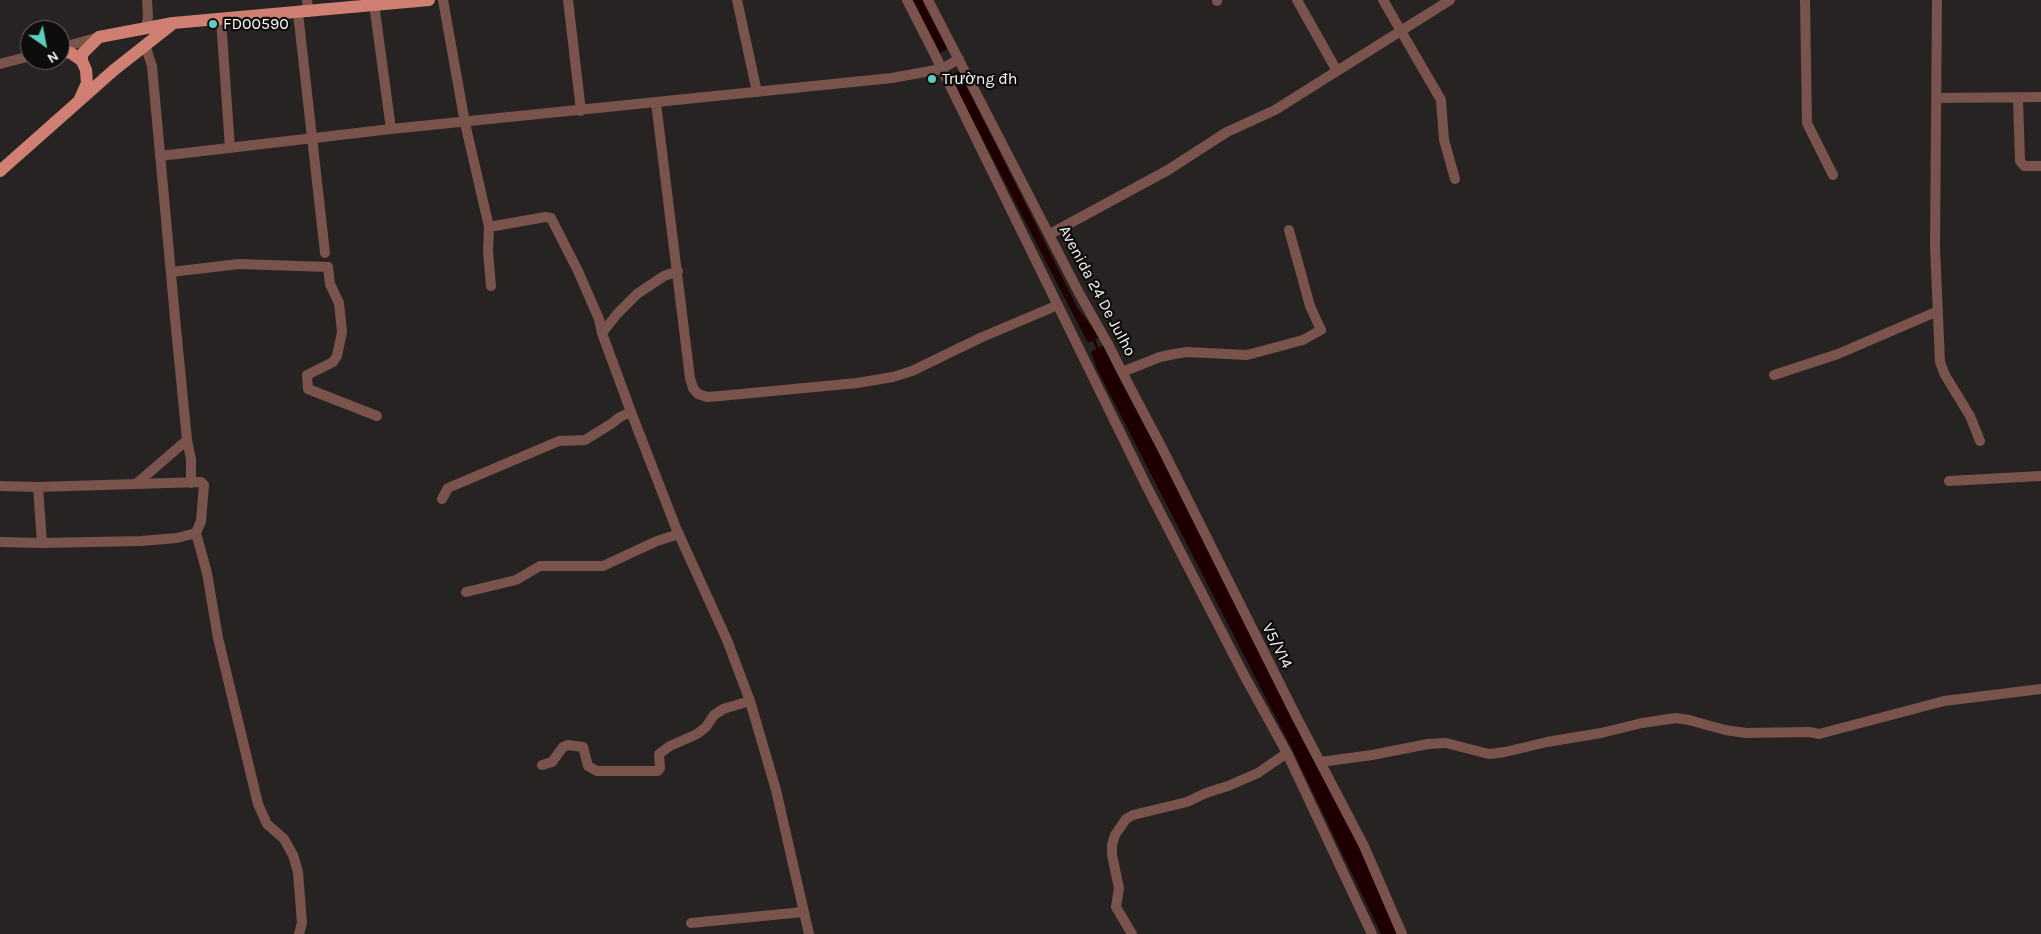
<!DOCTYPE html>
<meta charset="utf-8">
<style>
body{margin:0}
#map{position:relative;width:2041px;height:934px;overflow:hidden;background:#272322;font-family:Karla,sans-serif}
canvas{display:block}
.north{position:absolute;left:20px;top:20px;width:50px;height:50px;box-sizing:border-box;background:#0e0d0c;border:1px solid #6b6968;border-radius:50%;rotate:147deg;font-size:14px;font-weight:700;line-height:20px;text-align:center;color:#f7f4f3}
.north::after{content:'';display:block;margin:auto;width:18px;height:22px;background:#5ccebb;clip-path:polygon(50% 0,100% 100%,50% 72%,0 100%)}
</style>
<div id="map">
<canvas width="2041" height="934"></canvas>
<div class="north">N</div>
</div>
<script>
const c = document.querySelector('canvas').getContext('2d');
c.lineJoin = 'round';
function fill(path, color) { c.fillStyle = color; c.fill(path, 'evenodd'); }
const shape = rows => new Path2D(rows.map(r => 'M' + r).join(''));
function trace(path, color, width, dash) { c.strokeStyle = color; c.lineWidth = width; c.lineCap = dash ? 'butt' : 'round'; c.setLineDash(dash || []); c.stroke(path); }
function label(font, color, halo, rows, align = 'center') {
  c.font = font + ' Karla,sans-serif'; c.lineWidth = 4.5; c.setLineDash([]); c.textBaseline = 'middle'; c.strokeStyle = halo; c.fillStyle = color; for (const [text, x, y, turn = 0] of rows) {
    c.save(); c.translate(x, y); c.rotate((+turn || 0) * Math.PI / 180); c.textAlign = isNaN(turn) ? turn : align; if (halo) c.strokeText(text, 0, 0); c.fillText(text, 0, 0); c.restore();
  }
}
fill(shape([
 [913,0,924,0,950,47,940,53],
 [959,71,1078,309,1100,337,1088,343,950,76],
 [1104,345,1360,848,1399,934,1381,934,1293,751,1097,369,1091,352]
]), '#1f0000');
trace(shape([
 [1093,338,1099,352]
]), '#1f0000', 2.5);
trace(shape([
 [307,0,308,12],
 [443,0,465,123,489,227,488,251,491,286],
 [568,0,581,111],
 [737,0,757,92],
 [907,0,934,53,1147,487,1244,675,1287,753,1372,934],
 [928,0,1079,293,1109,346,1122,372,1160,357,1174,354,1187,352,1247,355,1303,340,1321,330,1310,306,1289,230],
 [1217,0,1217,1],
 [1297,0,1337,71],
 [1383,0,1441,100,1444,140,1455,179],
 [1805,0,1807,123,1833,175],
 [1937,0,1935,247,1940,362,1945,375,1970,416,1980,441],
 [374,4,391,129],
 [298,13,325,253],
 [221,20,230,148],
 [146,27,148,17,147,0],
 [145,45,152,66,175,318,187,440,191,459,191,483],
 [60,48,99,37],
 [0,64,30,56],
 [1937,98,2041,97],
 [2018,98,2020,161,2024,166,2041,166],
 [656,103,690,378,693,388,698,394,707,397,720,396,857,383,893,377,912,371,980,338,1058,305],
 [160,156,391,129,892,78,941,69,959,59],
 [489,227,545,217,551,218,578,271,599,319,602,333,631,412,676,528,727,640,750,701,776,790,809,934],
 [1050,234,1168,170,1227,132,1275,110,1450,0],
 [171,272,239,264,328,267,330,284,339,303,342,332,337,356,333,362,307,375,308,389,377,416],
 [602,333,617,314,637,294,664,276,678,271],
 [1122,372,1162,448,1296,716,1364,846,1402,934],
 [1774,375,1838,354,1938,311],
 [1949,481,2041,476],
 [136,484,187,440],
 [0,486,38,487,201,482,204,485,201,521,196,533,207,573,218,638,258,804,267,824,284,839,293,855,298,872,302,923,299,934],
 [38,487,42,543,141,541,177,538,196,533],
 [442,499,448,488,559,441,585,440,611,424,620,417,631,412],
 [0,542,42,543],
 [466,592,516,580,540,566,603,566,657,541,679,534],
 [1320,762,1372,755,1428,744,1446,743,1489,754,1505,752,1547,742,1601,733,1642,723,1676,718,1689,720,1725,730,1746,733,1809,732,1819,734,1944,701,2041,689],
 [542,765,552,762,563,747,568,745,583,747,588,766,597,771,658,771,660,768,659,754,670,746,697,734,706,727,714,715,723,709,750,701],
 [691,923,803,912],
 [1132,934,1116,907,1119,888,1112,855,1112,845,1115,835,1126,819,1133,815,1187,802,1206,793,1228,786,1258,773,1287,753]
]), '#7a534c', 10);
trace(shape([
 [60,51,71,53,82,61],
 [79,101,87,83,86,70,82,61,82,54,99,37,173,23,429,0],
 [0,171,114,70,171,25]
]), '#cf8072', 12);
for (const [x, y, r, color] of [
 [213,24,5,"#5ccebb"],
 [932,79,5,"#5ccebb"]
]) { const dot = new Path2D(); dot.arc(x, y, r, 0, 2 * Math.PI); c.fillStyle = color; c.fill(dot); trace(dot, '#0e0d0c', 2); }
label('16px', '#f7f4f3', '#0e0d0c', [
 ["FD00590",223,24],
 ["Trường đh",942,79]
], 'left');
label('16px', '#f7f4f3', '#0e0d0c', [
 ["Avenida 24 De Julho",1097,291,62],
 ["V5/V14",1277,646,63]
]);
</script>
